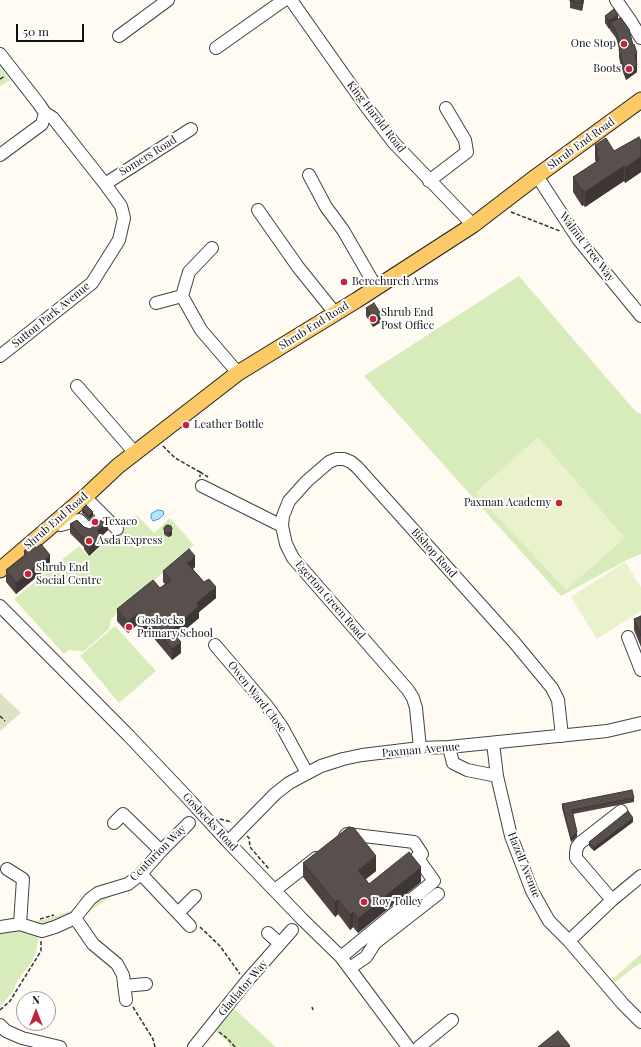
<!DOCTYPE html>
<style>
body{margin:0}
#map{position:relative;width:641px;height:1047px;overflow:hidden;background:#fffbf2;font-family:"Playfair Display",serif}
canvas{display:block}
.north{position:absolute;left:16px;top:991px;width:40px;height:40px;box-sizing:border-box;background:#fff;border:1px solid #9f9f9f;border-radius:50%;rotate:0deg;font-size:11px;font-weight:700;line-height:16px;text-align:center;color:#101010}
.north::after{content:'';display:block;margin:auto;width:14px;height:18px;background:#c5233a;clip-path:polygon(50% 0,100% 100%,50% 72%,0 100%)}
.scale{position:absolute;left:16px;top:24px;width:68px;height:18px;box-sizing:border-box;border:2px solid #101010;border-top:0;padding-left:5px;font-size:12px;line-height:14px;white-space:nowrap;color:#101010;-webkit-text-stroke:3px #fff;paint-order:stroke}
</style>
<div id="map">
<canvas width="641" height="1047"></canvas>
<div class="north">N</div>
<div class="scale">50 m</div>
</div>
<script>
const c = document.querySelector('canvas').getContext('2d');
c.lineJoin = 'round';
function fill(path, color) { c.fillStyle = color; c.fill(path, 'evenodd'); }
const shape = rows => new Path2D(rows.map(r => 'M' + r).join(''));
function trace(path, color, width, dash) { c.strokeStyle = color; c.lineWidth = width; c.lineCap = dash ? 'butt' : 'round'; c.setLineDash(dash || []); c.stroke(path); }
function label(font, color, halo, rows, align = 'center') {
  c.font = font + ' "Playfair Display",serif'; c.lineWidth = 4; c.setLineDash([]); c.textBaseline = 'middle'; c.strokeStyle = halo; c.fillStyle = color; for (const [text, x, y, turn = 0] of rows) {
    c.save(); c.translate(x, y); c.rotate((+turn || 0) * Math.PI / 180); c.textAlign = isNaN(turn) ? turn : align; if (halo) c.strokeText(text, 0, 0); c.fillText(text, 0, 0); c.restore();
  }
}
fill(shape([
 [0,67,10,80,0,86],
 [519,276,635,411,641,414,641,554,625,561,561,596,364,376],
 [137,515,154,533,170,518,194,545,111,619,109,629,84,651,69,650,64,654,14,599,79,546,89,557],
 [115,626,156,671,119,703,80,656],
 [109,894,111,896,83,916,97,899],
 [76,909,73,913,47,924,34,924,28,921,43,920],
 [14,928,39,934,36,952,31,963,18,980,12,993,0,1006,0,930],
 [641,954,641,964,640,963,610,986,608,983],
 [232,1007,276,1047,231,1047,225,1039,213,1030]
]), '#d8ebba');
fill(shape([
 [0,693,21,713,0,731]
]), '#dbe3c2');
fill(shape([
 [538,437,625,538,566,590,475,493],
 [625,562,641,587,641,611,597,639,571,597]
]), '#e9f2cc');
const water = shape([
 [158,510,163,511,164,514,159,519,153,521,151,518,151,515,152,513,158,510]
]);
fill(water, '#b5e5f8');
trace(water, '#3aa3d1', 1);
const minor = shape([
 [291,0,365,105,394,143,473,225],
 [616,0,630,20,641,38],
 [119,36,168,0],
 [216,48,284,0],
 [0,54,39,104,45,113,42,124,0,155],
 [309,175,326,207,343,230,376,287],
 [537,176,578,239,641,316],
 [429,181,467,152,465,140,446,108],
 [105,184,191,129],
 [258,210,298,267,335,313],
 [212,248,189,272,182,296,201,330,238,373],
 [156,303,182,296],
 [0,356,92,283,119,240,124,218,121,206,105,184,53,118,45,113],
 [77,386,135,453],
 [202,486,282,526,286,544,293,558,408,690,413,698,416,708,420,748],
 [85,497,117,529],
 [56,521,61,525,79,520,89,530,104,516],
 [282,526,283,516,289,501,307,481,329,462,336,459,344,459,351,462,357,467,514,642,552,688,558,700,562,736],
 [0,606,129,736,184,794,228,842,302,919,341,957,408,1047],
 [628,637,641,670],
 [215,645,267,706,282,727,307,773],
 [493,743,497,776,511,836,532,891,549,921,569,941,623,1004,641,1022],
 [449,747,453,763,467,770,497,776],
 [114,823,123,814,161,851],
 [228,842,275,794,289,783,321,766,343,759,362,755,420,748,449,747,607,731,641,723],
 [7,869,23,879,20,924],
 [141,874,190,926],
 [275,890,316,858],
 [612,900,576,858,576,853,577,847,580,843,621,811],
 [178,913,195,896],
 [75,918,93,944,117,964,123,975,126,1000],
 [0,927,20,924,42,931,55,927,75,918,90,899,98,893,128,884,141,874,161,851,189,823],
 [268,933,280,944],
 [569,941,612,900,641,876],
 [341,957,434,881,417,857,422,854,414,842,347,834,345,836],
 [350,968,366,957,375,943,438,894],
 [124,986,146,984],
 [0,1025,6,1031,22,1038,60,1047],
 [194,1047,247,981,292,930],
 [419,1047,452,1020]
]);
const major = shape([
 [0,570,85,497,118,466,238,373,357,300,473,225,537,176,641,100]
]);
trace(minor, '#434343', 14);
trace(major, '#212121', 17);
trace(shape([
 [0,79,5,76],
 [511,212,560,231],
 [163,446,175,458,200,472,200,477],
 [200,472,208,477],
 [0,716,5,721],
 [220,819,232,822],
 [247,836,249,838,250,847,269,869],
 [40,919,54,915],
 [200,927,220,946,240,974],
 [133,1007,153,1039,155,1047],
 [312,1007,313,1010],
 [0,1010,10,1001,41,951,41,940],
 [219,1032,228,1039,235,1047]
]), '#323232', 1.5, [4, 2]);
trace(minor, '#fff', 12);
trace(major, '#fbc966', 15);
fill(shape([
 [570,0,584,0,582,11,570,8],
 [605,16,618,19,637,61,637,72,626,80,621,67,619,57,619,49,616,38,610,30,610,28,609,29,605,23],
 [641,141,641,172,625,183,624,181,585,207,583,205,582,206,573,192,573,177,596,162,595,160,595,145,614,151],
 [366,308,381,322,373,327,366,316],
 [82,509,93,516,89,520,82,513],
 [70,524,90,529,108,530,102,536,102,544,89,556,84,549,84,547,70,533],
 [164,530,172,532,172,535,169,537,166,536,164,534],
 [24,551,50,566,16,594,6,582,6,570,24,556],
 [195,567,193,569,216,598,199,612,199,618,176,637,181,653,172,660,147,630,143,633,137,625,128,633,117,621,117,609,160,588,165,584,163,582,163,571],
 [641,616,641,647,634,630,634,619],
 [634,798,634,802,573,814,577,836,571,842,562,808,562,804],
 [633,822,594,851,589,846,589,842],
 [303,863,376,871,366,879,369,884,421,882,358,933,353,927,350,930,338,914,335,917,303,877]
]), '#4d4441');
fill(shape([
 [582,0,584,0,582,11],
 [618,15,618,22,610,22,610,28,609,29,609,21],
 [637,53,637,61,635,61,635,54],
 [637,65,637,72,626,80,626,72],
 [641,157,641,172,625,183,625,168],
 [624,166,624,181,585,207,585,192],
 [583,190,583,205,582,206,582,191],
 [381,314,381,322,373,327,373,319],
 [93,512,93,516,89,520,89,516],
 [108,522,108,530,97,540,97,531],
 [172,528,172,535,169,537,169,533],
 [102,536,102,544,89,556,89,548],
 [50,555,50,566,16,594,16,583],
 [195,556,195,567,187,574,187,563],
 [216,587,216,598,199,612,199,618,171,642,171,631,197,603],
 [137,614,137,625,128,633,128,622],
 [147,619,147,630,143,633,143,622],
 [181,642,181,653,172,660,172,649],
 [633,818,633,822,594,851,594,848],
 [577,832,577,836,571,842,571,838],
 [376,856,376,871,358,885,358,870],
 [421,867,421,882,358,933,358,919],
 [338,900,338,914,335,917,335,902],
 [353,912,353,927,350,930,350,915]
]), '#3e3735');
const building = shape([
 [570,0,582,0,582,3,570,1,570,0],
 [614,9,618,15,609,21,605,16,614,9],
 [621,18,629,29,633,45,634,44,637,53,635,54,637,65,626,72,621,59,619,49,621,48,616,31,610,22,621,18],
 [639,137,641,141,641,157,625,168,624,166,585,192,583,190,582,191,573,177,599,160,596,152,598,150,595,145,606,138,614,151,639,137],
 [374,303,381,314,373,319,366,308,374,303],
 [86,505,93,512,89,516,82,509,86,505],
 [104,518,108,522,97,531,102,536,89,548,84,541,85,540,70,524,77,520,84,527,90,529,104,518],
 '164 529a4 4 0 1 1 8 0a4 4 0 1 1-8 0Z',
 [32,543,36,548,41,544,50,555,16,583,6,570,26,554,24,551,32,543],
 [189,549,195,556,187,563,204,582,209,579,216,587,197,603,199,606,171,631,181,642,172,649,147,619,143,622,137,614,128,622,117,609,153,580,160,588,171,580,163,571,189,549],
 [641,616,641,636,634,619,641,616],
 [632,790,634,798,572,810,577,832,571,838,562,804,632,790],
 [628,811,633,818,594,848,589,842,628,811],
 [349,827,354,828,376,856,358,870,369,884,409,852,421,867,358,919,353,912,350,915,338,900,335,902,303,863,349,827],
 [558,1031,570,1046,568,1047,538,1047,558,1031]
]);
fill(building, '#594f4c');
trace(building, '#3e3735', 1);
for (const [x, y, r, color] of [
 [624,44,4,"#c5233a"],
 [629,69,4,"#c5233a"],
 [344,282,4,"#c5233a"],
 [373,319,4,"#c5233a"],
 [186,425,4,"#c5233a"],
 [559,503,4,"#c5233a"],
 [95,522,4,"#c5233a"],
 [89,541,4,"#c5233a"],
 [28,574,4,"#c5233a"],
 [129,627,4,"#c5233a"],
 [364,902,4,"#c5233a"]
]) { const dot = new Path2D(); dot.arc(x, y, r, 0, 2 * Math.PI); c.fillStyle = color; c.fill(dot); trace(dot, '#fff', 1.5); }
label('11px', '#101010', '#fff', [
 ["One Stop",616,44,"right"],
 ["Boots",621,69,"right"],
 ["Berechurch Arms",352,282],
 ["Shrub End",381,313],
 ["Post Office",381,326],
 ["Leather Bottle",194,425],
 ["Paxman Academy",551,503,"right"],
 ["Texaco",103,522],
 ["Asda Express",97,541],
 ["Shrub End",36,568],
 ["Social Centre",36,581],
 ["Gosbecks",137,621],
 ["Primary School",137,634],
 ["Roy Tolley",372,902]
], 'left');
label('11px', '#101010', '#fff', [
 ["King Harold Road",376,117,52],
 ["Shrub End Road",581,144,-36],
 ["Somers Road",148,156,-32],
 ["Walnut Tree Way",587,247,53],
 ["Sutton Park Avenue",51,315,-39],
 ["Shrub End Road",314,326,-32],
 ["Shrub End Road",56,521,-41],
 ["Bishop Road",434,553,48],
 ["Egerton Green Road",330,600,49],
 ["Owen Ward Close",257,697,52],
 ["Paxman Avenue",421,750,-5],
 ["Gosbecks Road",210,822,47],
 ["Centurion Way",158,853,-45],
 ["Hazell Avenue",524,865,68],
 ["Gladiator Way",243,988,-50]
]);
</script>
